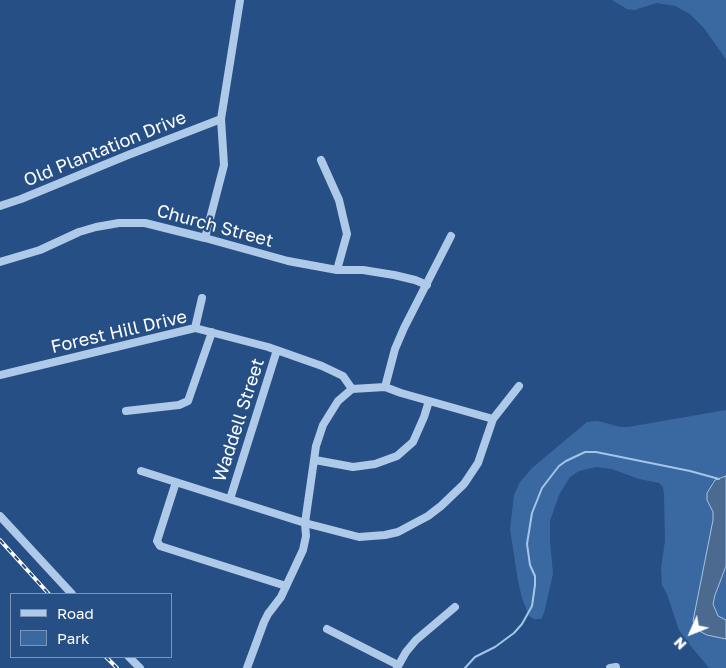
<!DOCTYPE html>
<style>
body{margin:0}
#map{position:relative;width:726px;height:668px;overflow:hidden;background:#254f85;font-family:"Golos Text",sans-serif}
canvas{display:block}
.legend{position:absolute;left:10px;top:593px;width:162px;height:65px;box-sizing:border-box;background:#254f85;border:1px solid #7c95b6;margin:0;padding:6px 9px;list-style:none;font-size:15px;color:#fff}
.legend li{display:flex;align-items:center;gap:10px;height:25px}
.legend b{width:25px;border:1px solid #7c95b6}
.north{position:absolute;left:666px;top:608px;width:50px;height:50px;-webkit-text-stroke:4px #254f85;paint-order:stroke;rotate:226deg;font-size:14px;font-weight:700;line-height:20px;text-align:center;color:#fff}
.north::after{content:'';display:block;margin:auto;width:18px;height:22px;background:#fff;clip-path:polygon(50% 0,100% 100%,50% 72%,0 100%)}
</style>
<div id="map">
<canvas width="726" height="668"></canvas>
<ul class="legend">
<li><b style="height:6px;background:#afc9e8"></b>Road</li>
<li><b style="height:14px;background:#3a69a1"></b>Park</li>
</ul>
<div class="north">N</div>
</div>
<script>
const c = document.querySelector('canvas').getContext('2d');
c.lineJoin = 'round';
function fill(path, color) { c.fillStyle = color; c.fill(path, 'evenodd'); }
const shape = rows => new Path2D(rows.map(r => 'M' + r).join(''));
function trace(path, color, width, dash) { c.strokeStyle = color; c.lineWidth = width; c.lineCap = dash ? 'butt' : 'round'; c.setLineDash(dash || []); c.stroke(path); }
function label(font, color, halo, rows, align = 'center') {
  c.font = font + ' "Golos Text",sans-serif'; c.lineWidth = 4.5; c.setLineDash([]); c.textBaseline = 'middle'; c.strokeStyle = halo; c.fillStyle = color; for (const [text, x, y, turn = 0] of rows) {
    c.save(); c.translate(x, y); c.rotate((+turn || 0) * Math.PI / 180); c.textAlign = isNaN(turn) ? turn : align; if (halo) c.strokeText(text, 0, 0); c.fillText(text, 0, 0); c.restore();
  }
}
fill(shape([
 [612,0,726,0,726,59,703,27,690,14,675,6,657,3,634,10,627,9],
 [726,410,726,476,712,482,707,500,713,512,713,520,695,611,707,635,726,639,726,668,709,668,685,639,679,630,667,594,662,585,661,568,665,541,664,495,663,487,659,483,639,479,612,469,596,467,579,471,570,477,559,495,550,521,550,540,553,574,544,613,541,619,534,619,529,616,522,598,518,581,510,529,514,495,520,482,532,468,587,422,598,421,620,427,628,427],
 [726,566,726,620,718,616,713,604,715,595]
]), '#3a69a1');
const water = shape([
 [726,476,726,566,715,595,713,604,718,616,726,620,726,639,707,635,701,632,693,621,713,520,713,512,707,500,707,493,715,480,726,476]
]);
fill(water, '#4c6a90');
trace(water, '#a4c4e8', 1);
trace(shape([
 [465,668,475,657,495,647,514,633,522,624,532,606,535,585,535,576,530,565,527,544,532,513,542,488,559,466,566,461,585,452,596,452,690,471,719,479]
]), '#a4c4e8', 2);
trace(shape([
 [321,160,339,200,347,234,337,270],
 [0,206,21,199,128,155,221,119],
 [205,238,224,165,221,119,240,0],
 [0,262,40,250,79,232,96,227,119,223,145,223,205,238,288,261,337,270,363,270,394,275,415,280,427,285],
 [195,328,202,298],
 [0,375,195,328,268,347,322,366,343,376,352,389],
 [385,387,395,349,404,328,451,236],
 [126,411,179,405,188,401,212,332],
 [315,460,353,467,375,464,397,456,413,442,424,417,429,401],
 [141,471,305,523,359,537,385,535,398,532,428,516,441,506,464,484,478,463,493,419,519,386],
 [176,482,158,538,157,541,160,546,286,586],
 [230,499,277,350],
 [0,516,72,594],
 [327,629,398,665],
 [129,657,140,668],
 [247,668,264,622,268,614,281,597,303,550,306,536,305,523,316,446,323,425,338,401,352,389,385,387,401,393,493,419],
 [397,668,406,652,416,640,455,607],
 [610,668,616,667]
]), '#afc9e8', 8);
const rail = shape([
 [0,540,49,594],
 [106,657,117,668]
]);
trace(rail, '#fff', 4);
trace(rail, '#254f85', 2, [5.5]);
label('18px', '#fff', '#254f85', [
 ["Old Plantation Drive",105,149,-22],
 ["Church Street",215,226,15],
 ["Forest Hill Drive",119,332,-13],
 ["Waddell Street",239,420,-72]
]);
</script>
